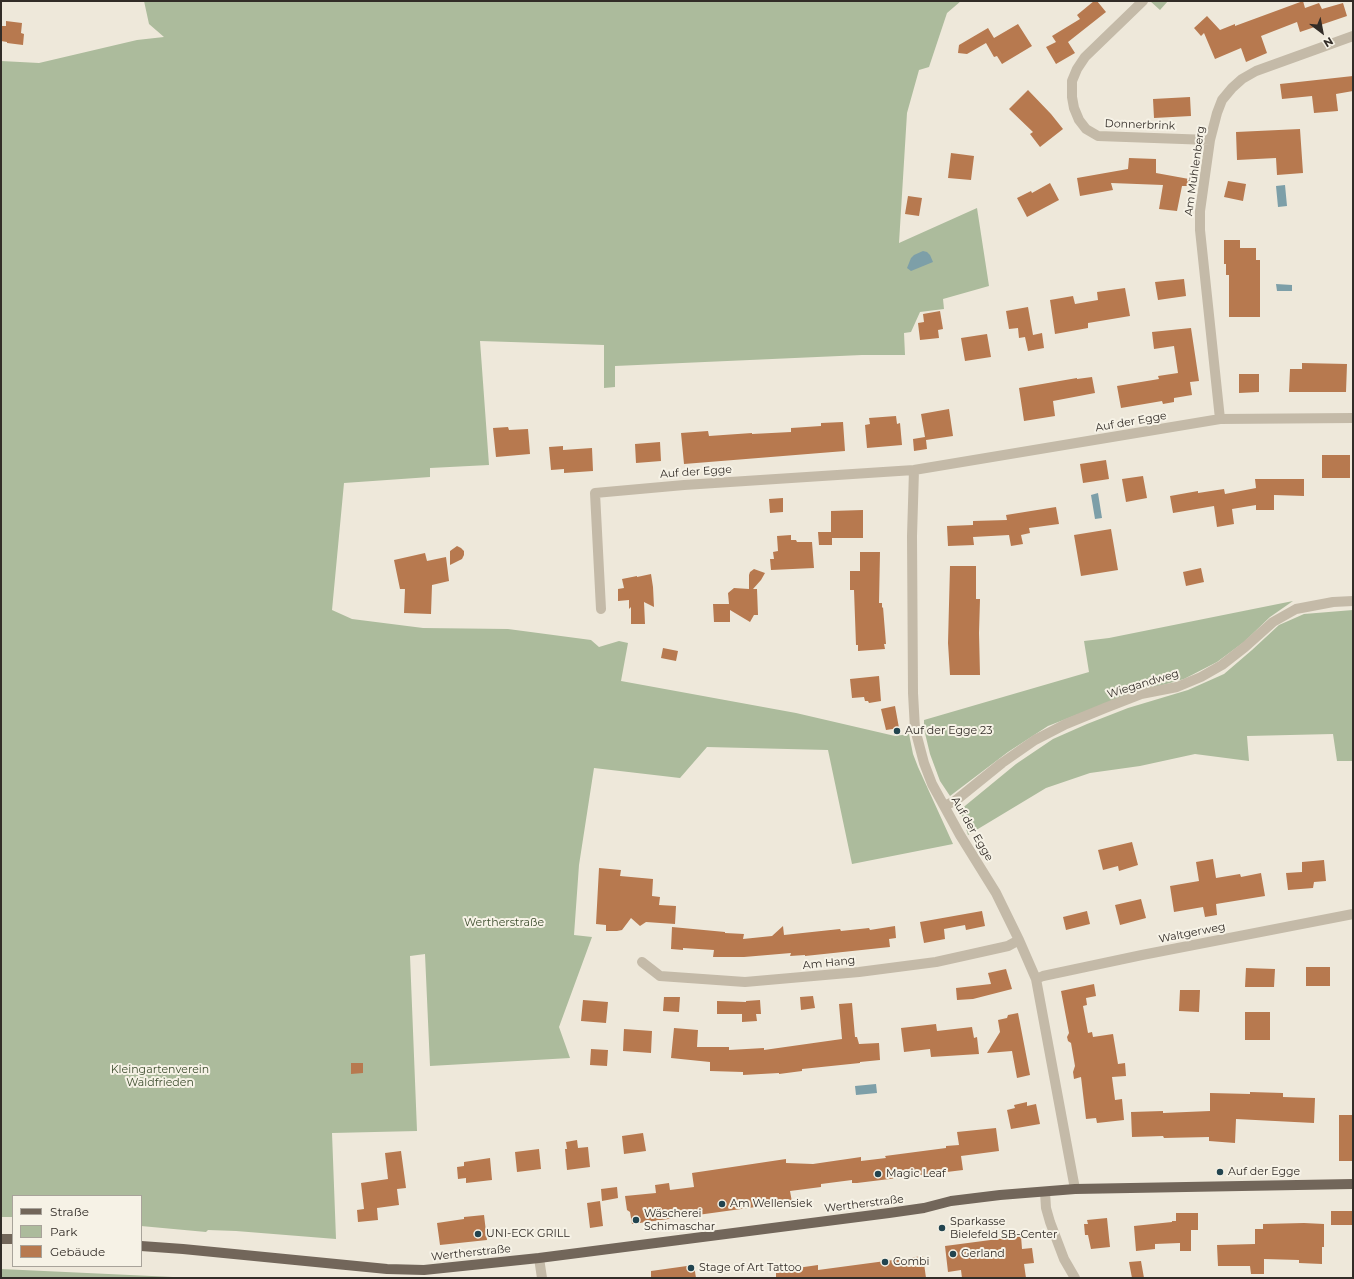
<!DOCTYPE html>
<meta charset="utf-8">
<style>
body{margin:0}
#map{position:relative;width:1354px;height:1279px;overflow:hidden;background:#eee8da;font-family:Montserrat,sans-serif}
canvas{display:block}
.frame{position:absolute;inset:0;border:2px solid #322c27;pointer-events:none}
.legend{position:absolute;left:12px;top:1195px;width:130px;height:72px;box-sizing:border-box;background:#f6f2e6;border:1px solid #a8a39a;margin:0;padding:5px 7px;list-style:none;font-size:12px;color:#322c27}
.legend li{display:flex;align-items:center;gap:8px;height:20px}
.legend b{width:20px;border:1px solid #a8a39a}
.north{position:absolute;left:1302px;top:12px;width:40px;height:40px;-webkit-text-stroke:3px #f6f2e6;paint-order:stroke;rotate:148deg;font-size:11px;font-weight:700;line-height:16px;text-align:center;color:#322c27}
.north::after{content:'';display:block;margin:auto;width:14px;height:18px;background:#322c27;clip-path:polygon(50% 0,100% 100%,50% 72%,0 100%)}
</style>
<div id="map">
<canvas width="1354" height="1279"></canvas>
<div class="frame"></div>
<ul class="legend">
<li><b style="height:5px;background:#72665a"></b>Straße</li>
<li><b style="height:11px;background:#acbb9c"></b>Park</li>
<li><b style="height:11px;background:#b7794f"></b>Gebäude</li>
</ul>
<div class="north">N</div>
</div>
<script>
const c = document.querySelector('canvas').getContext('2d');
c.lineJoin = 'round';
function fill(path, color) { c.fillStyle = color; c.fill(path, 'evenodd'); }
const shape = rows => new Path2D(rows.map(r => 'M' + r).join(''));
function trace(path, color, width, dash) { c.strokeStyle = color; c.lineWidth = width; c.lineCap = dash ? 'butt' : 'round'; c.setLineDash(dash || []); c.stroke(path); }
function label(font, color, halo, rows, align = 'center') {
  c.font = font + ' Montserrat,sans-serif'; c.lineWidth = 4; c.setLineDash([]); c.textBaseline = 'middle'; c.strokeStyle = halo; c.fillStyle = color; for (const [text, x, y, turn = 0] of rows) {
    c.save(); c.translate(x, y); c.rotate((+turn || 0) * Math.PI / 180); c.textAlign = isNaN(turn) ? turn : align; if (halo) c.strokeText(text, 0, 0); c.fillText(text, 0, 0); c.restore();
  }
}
fill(shape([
 [144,1,961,1,947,13,929,67,919,70,907,113,899,243,977,208,989,286,943,299,944,309,920,312,911,332,904,333,905,355,862,355,615,366,615,387,604,388,604,345,480,341,489,465,430,468,430,477,344,483,332,610,352,619,423,628,508,629,591,640,599,647,619,641,628,643,621,681,796,713,895,736,909,734,913,754,918,767,953,844,852,864,828,750,707,747,680,778,594,768,579,865,574,935,592,937,559,1027,570,1058,430,1066,425,954,410,956,417,1131,332,1133,336,1239,236,1231,208,1230,206,1232,141,1226,141,1196,13,1196,13,1217,1,1217,1,61,39,63,137,40,164,37,149,24],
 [1150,1,1168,1,1160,10],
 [1293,601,1270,617,1244,642,1217,662,1184,679,1125,696,1048,726,1008,752,950,796,940,781,930,754,924,729,924,720,1089,672,1084,641,1109,638],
 [1353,610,1353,761,1337,761,1333,734,1247,736,1249,761,1195,754,1140,766,1090,773,1046,788,968,835,960,810,1016,764,1053,739,1087,724,1128,708,1188,690,1224,674,1252,650,1279,625,1304,614],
 [1,1269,173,1277,180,1278,1,1278]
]), '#acbb9c');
fill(shape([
 [1285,185,1287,206,1278,207,1276,186],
 [923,251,927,252,930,255,933,262,911,271,907,268,911,258,914,255],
 [1276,284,1292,285,1292,291,1277,291],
 [1098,493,1102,518,1095,519,1091,495],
 [876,1084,877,1093,856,1095,855,1086]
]), '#7d9fa8');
fill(shape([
 [1094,1,1097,1,1106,12,1068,42,1075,53,1056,64,1046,47,1056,42,1052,36,1080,19,1077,15],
 [1303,1,1305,8,1319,3,1322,9,1343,3,1347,16,1300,32,1297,22,1261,36,1267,53,1246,62,1241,48,1215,59,1204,33,1201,36,1194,28,1207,16,1220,30,1235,24,1235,26],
 [6,21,22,23,21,33,24,34,23,45,7,43,7,42,1,41,1,26,6,26],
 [1018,24,1032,46,1002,64,997,56,994,57,986,43,967,54,958,53,959,45,988,28,994,38],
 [1353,76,1353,91,1336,94,1338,111,1314,113,1312,96,1282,99,1280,84],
 [1028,90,1051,114,1063,129,1040,147,1030,134,1033,132,1009,109],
 [1190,97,1191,116,1154,118,1153,99],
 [1300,129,1303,173,1277,175,1276,158,1237,160,1236,132],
 [951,153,974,156,971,180,948,178],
 [1129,158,1156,159,1156,173,1189,179,1188,186,1182,186,1177,211,1159,209,1163,185,1111,183,1113,190,1080,196,1077,178,1128,169],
 [1228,181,1246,184,1243,201,1224,197],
 [1050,183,1059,200,1027,217,1017,198,1031,191,1032,193],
 [908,196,922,198,919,216,905,214],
 [1224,240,1240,240,1240,248,1256,248,1256,260,1260,260,1260,317,1229,317,1229,275,1226,275,1226,264,1224,264],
 [1184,279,1186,296,1158,300,1155,282],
 [1125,288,1130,316,1088,323,1088,328,1055,334,1050,300,1073,296,1075,304,1098,300,1097,292],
 [1028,307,1033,335,1042,333,1044,348,1028,351,1025,337,1019,338,1018,328,1009,329,1006,311],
 [940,311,943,329,938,330,939,338,920,340,918,323,924,322,923,314],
 [1191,328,1199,381,1190,382,1192,395,1174,398,1174,402,1163,404,1162,401,1121,408,1117,386,1159,379,1158,376,1178,373,1174,346,1154,349,1152,332],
 [987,334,991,357,965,361,961,338],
 [1302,363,1347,364,1346,392,1289,392,1290,369,1302,369],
 [1239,374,1259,374,1259,392,1239,393],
 [1092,377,1095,393,1053,401,1055,416,1024,421,1019,388,1077,378,1077,379],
 [949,409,953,436,926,440,927,449,914,451,913,439,925,437,921,414],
 [896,416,897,424,900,423,902,445,867,448,865,425,870,424,869,418],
 [843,422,845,451,684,464,681,433,708,431,709,436,752,433,752,434,791,432,791,428,821,426,821,423],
 [508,427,509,430,528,429,530,454,496,457,493,428],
 [660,442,661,461,636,463,635,444],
 [563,446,563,450,592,448,593,471,564,473,564,469,551,470,549,447],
 [1322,455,1350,455,1350,478,1322,478],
 [1106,460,1109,479,1083,483,1080,464],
 [1143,476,1147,498,1126,502,1122,479],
 [1255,479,1304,479,1304,496,1274,495,1274,510,1256,510,1256,505,1232,509,1234,524,1217,527,1214,506,1173,513,1170,496,1198,491,1198,493,1224,489,1225,494,1256,488],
 [783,498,783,512,770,513,769,499],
 [1056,507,1059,524,1029,528,1030,533,1021,535,1023,544,1011,546,1009,535,973,537,974,545,948,546,947,526,973,525,973,521,1007,520,1006,515],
 [863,510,863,538,832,538,832,545,819,545,818,532,831,532,831,511],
 [1111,529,1118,570,1081,576,1074,535],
 [791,535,791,540,796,540,797,542,812,542,814,568,771,570,770,559,774,559,773,552,778,551,777,536],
 [457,546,461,548,464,551,464,555,462,559,450,565,450,551],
 [860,552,880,552,879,603,882,603,882,608,883,607,886,644,884,644,885,649,858,651,858,645,856,645,854,590,850,590,850,571,860,571],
 [425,553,427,561,446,557,449,581,432,585,431,614,404,613,405,589,400,589,394,560],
 [950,566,976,566,976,599,980,599,979,633,980,675,950,675,948,643],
 [1201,568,1204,582,1186,586,1183,572],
 [754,569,765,573,761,580,753,589,757,589,758,615,754,615,750,622,730,610,730,622,714,622,713,604,729,604,728,593,734,588,749,589,749,575,750,572],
 [651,574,653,587,654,607,644,602,645,624,631,624,631,607,629,609,629,600,618,601,618,589,624,588,622,579,637,576,637,577],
 [663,648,678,651,676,661,661,658],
 [879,676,881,701,869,703,868,701,865,701,864,697,852,698,850,679],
 [895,706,899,728,886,730,881,709],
 [1132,842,1138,865,1119,871,1118,866,1103,870,1098,850],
 [1213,859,1216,878,1240,874,1241,877,1261,873,1265,896,1216,904,1217,915,1205,917,1203,907,1174,912,1170,886,1199,881,1196,862],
 [1324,860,1326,881,1314,882,1313,888,1288,890,1286,873,1302,872,1302,862],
 [599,868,621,870,620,876,653,879,652,896,660,897,659,905,676,906,675,924,646,922,640,926,631,918,622,930,617,931,606,931,606,925,596,924],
 [1141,899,1146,918,1120,925,1115,905],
 [982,911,985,926,966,930,965,925,944,929,945,939,924,943,920,922],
 [1087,911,1090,924,1066,930,1063,917],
 [783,926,784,935,840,929,841,931,869,928,870,930,895,926,896,938,889,939,890,947,805,956,805,955,790,956,791,953,744,957,713,957,714,950,683,948,683,950,671,949,672,927,725,932,725,933,744,934,743,939,772,936],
 [1306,967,1330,967,1330,986,1306,986],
 [1246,968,1275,969,1274,987,1245,987],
 [1006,969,1012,989,973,999,957,1000,956,988,991,984,988,973],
 [1094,984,1096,996,1086,998,1087,1005,1083,1006,1088,1033,1092,1032,1093,1037,1113,1034,1118,1064,1125,1063,1126,1076,1112,1077,1115,1100,1122,1099,1124,1120,1097,1123,1096,1118,1086,1119,1081,1077,1074,1079,1073,1072,1075,1066,1071,1043,1068,1041,1067,1037,1069,1033,1061,991],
 [1180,990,1200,990,1199,1012,1179,1011],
 [813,996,815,1008,801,1010,800,997],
 [664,997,680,997,679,1012,663,1011],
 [583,1000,608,1002,606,1023,581,1021],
 [760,1000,761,1014,756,1014,757,1021,742,1022,742,1014,717,1014,717,1001,746,1002,746,1001],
 [852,1003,855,1037,857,1037,859,1044,879,1043,880,1060,860,1062,860,1063,802,1069,802,1071,779,1074,779,1073,743,1075,743,1072,710,1071,710,1062,671,1058,674,1028,698,1030,697,1047,729,1047,729,1050,764,1048,764,1050,842,1039,839,1004],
 [1245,1012,1270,1012,1270,1040,1245,1040],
 [1018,1013,1030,1075,1017,1078,1012,1051,987,1053,1000,1032,998,1020,1007,1018,1008,1015],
 [936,1024,937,1031,972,1027,974,1038,977,1037,979,1054,931,1057,930,1049,904,1052,901,1028],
 [624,1029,652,1031,651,1053,623,1051],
 [591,1049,608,1050,607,1066,590,1065],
 [351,1063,363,1063,363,1073,351,1074],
 [1250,1092,1283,1093,1283,1097,1315,1098,1314,1123,1236,1119,1235,1143,1209,1141,1209,1137,1164,1138,1163,1136,1132,1137,1131,1112,1163,1111,1163,1113,1210,1111,1210,1093,1250,1094],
 [1027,1102,1027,1106,1036,1104,1040,1124,1011,1129,1007,1110,1015,1108,1014,1105],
 [1339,1115,1353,1115,1353,1161,1339,1161],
 [996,1128,999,1151,961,1156,963,1170,857,1183,852,1183,852,1180,821,1184,821,1187,790,1191,792,1202,632,1224,630,1212,627,1210,625,1196,656,1193,655,1185,669,1183,670,1190,694,1187,692,1173,786,1159,786,1163,813,1164,861,1157,861,1161,886,1158,885,1156,946,1148,946,1146,959,1145,957,1132],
 [643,1133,646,1151,624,1154,622,1136],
 [577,1140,578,1148,588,1147,590,1167,567,1170,565,1149,567,1149,566,1142],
 [539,1149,541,1169,517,1172,515,1152],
 [401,1151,406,1188,397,1189,399,1205,377,1208,378,1220,358,1222,357,1210,364,1209,361,1183,388,1179,385,1153],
 [490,1158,492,1180,466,1183,466,1178,458,1179,457,1167,464,1166,464,1162],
 [617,1187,618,1198,602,1201,601,1189],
 [600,1201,603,1226,590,1228,587,1203],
 [1331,1211,1353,1211,1353,1225,1331,1225],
 [1176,1213,1198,1213,1198,1230,1191,1230,1191,1251,1180,1251,1180,1243,1155,1244,1155,1249,1136,1251,1134,1226,1172,1222,1172,1221,1176,1221],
 [484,1215,487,1240,440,1245,437,1223,464,1219,464,1217],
 [1107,1218,1110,1247,1091,1249,1088,1235,1085,1235,1084,1224,1088,1224,1087,1220],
 [1304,1223,1324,1224,1324,1247,1322,1247,1322,1264,1299,1263,1299,1260,1264,1259,1264,1274,1251,1274,1250,1266,1218,1266,1217,1245,1255,1244,1255,1229,1263,1229,1263,1224],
 [1021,1236,1022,1249,1032,1248,1034,1263,1024,1264,1026,1278,962,1278,961,1270,948,1272,945,1246],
 [923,1256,926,1278,776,1278,776,1271,818,1265,818,1270],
 [1141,1261,1144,1278,1132,1278,1129,1262],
 [694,1265,696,1278,651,1278,651,1271]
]), '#b7794f');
trace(shape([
 [1143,1,1085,57,1077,69,1072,81,1072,97,1074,108,1079,120,1086,129,1098,136,1210,140],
 [1220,419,1200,230,1200,211,1210,140,1217,113,1222,100,1232,88,1242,79,1256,71,1353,36],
 [914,470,912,536,913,693,915,729,924,763,932,784,960,835,996,893,1019,940,1036,979,1075,1189],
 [601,609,595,493,684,485,914,470,1220,419,1353,418],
 [944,806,955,801,1002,763,1035,740,1066,724,1105,708,1141,694,1177,687,1201,677,1222,665,1245,647,1273,622,1296,609,1333,602,1353,601],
 [642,962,660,976,745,982,859,972,936,962,1008,946,1019,940],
 [1036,979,1043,976,1142,955,1353,914],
 [1045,1192,1046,1208,1050,1222,1064,1259,1075,1278],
 [539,1258,542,1278]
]), '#c4baa8', 10);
trace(shape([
 [1,1239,13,1239],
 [141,1246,183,1249,387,1269,424,1270,539,1258,889,1213,924,1208,951,1201,1000,1195,1075,1189,1353,1184]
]), '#72665a', 10);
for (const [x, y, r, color] of [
 [897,731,4,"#22444f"],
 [1220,1172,4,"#22444f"],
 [878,1174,4,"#22444f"],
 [722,1204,4,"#22444f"],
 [636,1220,4,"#22444f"],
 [942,1228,4,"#22444f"],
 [478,1234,4,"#22444f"],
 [953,1254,4,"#22444f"],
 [885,1262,4,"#22444f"],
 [691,1268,4,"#22444f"]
]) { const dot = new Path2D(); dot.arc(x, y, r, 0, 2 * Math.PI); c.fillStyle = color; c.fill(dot); trace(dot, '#f6f2e6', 1.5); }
label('11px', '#322c27', '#f6f2e6', [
 ["Donnerbrink",1140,125,2],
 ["Am Mühlenberg",1195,171,-82],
 ["Auf der Egge",1131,422,-10],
 ["Auf der Egge",696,472,-4],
 ["Wiegandweg",1143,684,-17],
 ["Auf der Egge",972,829,60],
 ["Waltgerweg",1192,933,-11],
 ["Am Hang",829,963,-6],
 ["Wertherstraße",864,1204,-7],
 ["Wertherstraße",471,1253,-6]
]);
label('11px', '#322c27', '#f6f2e6', [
 ["Auf der Egge 23",905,731],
 ["Auf der Egge",1228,1172],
 ["Magic Leaf",886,1174],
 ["Am Wellensiek",730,1204],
 ["Wäscherei",644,1214],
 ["Schimaschar",644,1227],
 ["Sparkasse",950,1222],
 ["Bielefeld SB-Center",950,1235],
 ["UNI-ECK GRILL",486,1234],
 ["Gerland",961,1254],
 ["Combi",893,1262],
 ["Stage of Art Tattoo",699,1268]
], 'left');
label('11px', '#3d4d2e', '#f6f2e6', [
 ["Wertherstraße",504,923],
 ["Kleingartenverein",160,1070],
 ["Waldfrieden",160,1083]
]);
</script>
